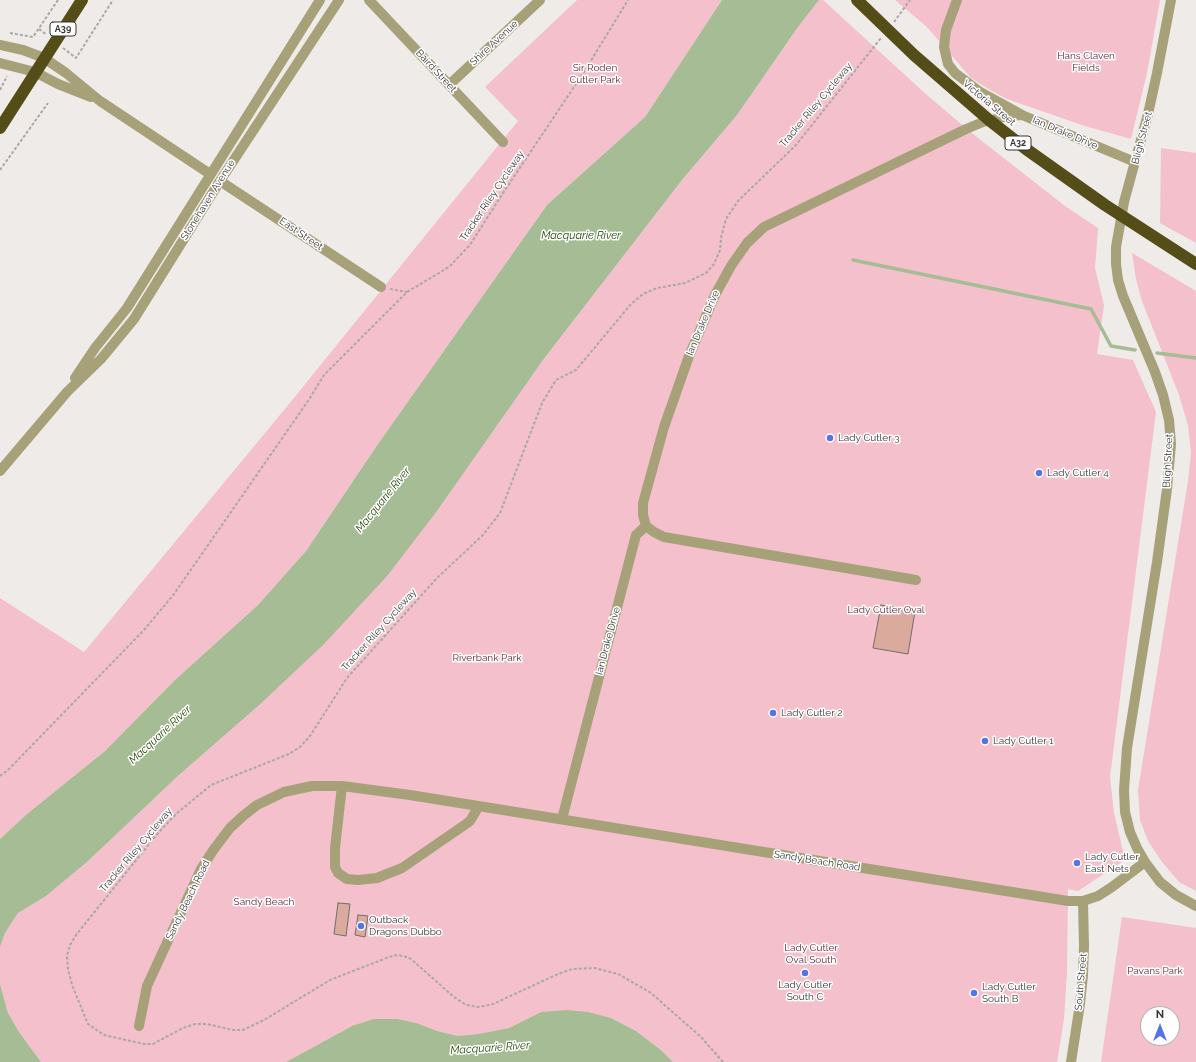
<!DOCTYPE html>
<style>
body{margin:0}
#map{position:relative;width:1196px;height:1062px;overflow:hidden;background:#eeebe8;font-family:Raleway,sans-serif}
canvas{display:block}
.north{position:absolute;left:1140px;top:1006px;width:40px;height:40px;box-sizing:border-box;background:#fff;border:1px solid #afaeae;border-radius:50%;rotate:0deg;font-size:11px;font-weight:700;line-height:16px;text-align:center;color:#363534}
.north::after{content:'';display:block;margin:auto;width:14px;height:18px;background:#5275e9;clip-path:polygon(50% 0,100% 100%,50% 72%,0 100%)}
</style>
<div id="map">
<canvas width="1196" height="1062"></canvas>
<div class="north">N</div>
</div>
<script>
const c = document.querySelector('canvas').getContext('2d');
c.lineJoin = 'round';
function fill(path, color) { c.fillStyle = color; c.fill(path, 'evenodd'); }
const shape = rows => new Path2D(rows.map(r => 'M' + r).join(''));
function trace(path, color, width, dash) { c.strokeStyle = color; c.lineWidth = width; c.lineCap = dash ? 'butt' : 'round'; c.setLineDash(dash || []); c.stroke(path); }
function label(font, color, halo, rows, align = 'center') {
  c.font = font + ' Raleway,sans-serif'; c.lineWidth = 3; c.setLineDash([]); c.textBaseline = 'middle'; c.strokeStyle = halo; c.fillStyle = color; for (const [text, x, y, turn = 0] of rows) {
    c.save(); c.translate(x, y); c.rotate((+turn || 0) * Math.PI / 180); c.textAlign = isNaN(turn) ? turn : align; if (halo) c.strokeText(text, 0, 0); c.fillText(text, 0, 0); c.restore();
  }
}
fill(shape([
 [577,0,722,0,645,117,547,205,378,444,306,551,258,605,175,680,105,751,27,814,0,839,0,598,84,652,289,404,518,121,485,87],
 [819,0,823,0,928,96,973,134,1065,206,1098,228,1095,268,1104,305,1097,354,1133,360,1156,412,1110,777,1114,813,1125,860,1078,891,1068,889,1067,972,1064,1019,1057,1062,673,1062,661,1050,636,1031,611,1018,541,1012,509,1028,478,1034,458,1036,437,1031,352,1026,286,1062,41,1062,19,1032,8,1013,0,984,0,947,5,933,18,913,46,896,87,862,179,775,257,707,437,511,543,360,682,180,737,115,798,27],
 [895,0,1160,0,1147,73,1131,139,1085,126,1007,99,992,91,971,78,927,27],
 [1161,148,1196,153,1196,243,1160,223],
 [1132,253,1196,291,1196,891,1179,882,1162,862,1148,841,1140,820,1138,790,1188,481,1191,453,1188,425,1179,395,1142,301,1136,279],
 [1122,917,1196,928,1196,1062,1101,1062],
 [1148,1014,1172,1014,1172,1038,1148,1038]
]), '#f3c0cb');
fill(shape([
 [722,0,819,0,798,27,737,115,682,180,543,360,437,511,387,576,323,645,257,707,179,775,87,862,46,896,18,913,5,933,0,947,0,839,27,814,105,751,175,680,258,605,306,551,378,444,547,205,645,117],
 [0,984,8,1013,19,1032,41,1062,0,1062],
 [566,1010,588,1012,611,1018,636,1031,661,1050,673,1062,286,1062,352,1026,374,1019,397,1019,416,1023,437,1031,458,1036,478,1034,509,1028,541,1012]
]), '#a5bc94');
trace(shape([
 [853,260,1091,309,1111,346,1135,350],
 [1157,353,1196,358]
]), '#a5bc94', 3.5);
const building = shape([
 [881,605,915,611,908,654,873,648,881,605],
 [338,903,350,904,346,936,334,934,338,903],
 [358,915,368,916,365,937,355,935,358,915]
]);
fill(building, '#daaa9c');
trace(building, '#736e6d', 1);
trace(shape([
 [894,22,910,0],
 [39,29,47,35],
 [10,33,33,37,58,0],
 [63,48,76,58,113,0],
 [0,90,7,76],
 [0,170,48,103],
 [390,289,407,292],
 [0,776,8,770,144,630,174,594,308,401,324,375,407,292,449,267,470,245,501,196,584,72,628,0],
 [723,1062,701,1037,651,993,618,974,595,968,572,969,558,974,493,1004,479,1007,466,1005,454,997,411,959,404,956,397,955,389,957,330,980,264,1020,243,1030,233,1030,207,1024,195,1024,183,1028,153,1044,144,1044,104,1035,88,1024,72,985,68,969,67,956,70,945,76,935,158,833,176,814,211,785,289,754,300,747,310,736,347,678,437,578,483,535,500,513,542,403,556,380,576,370,631,304,643,294,657,288,685,283,706,273,714,264,720,250,721,238,726,219,738,201,796,145,881,38]
]), '#aaa8a6', 2, [3, 2]);
trace(shape([
 [369,0,503,142],
 [957,0,946,30,944,47,948,64,955,73,980,92,1022,115,1135,162],
 [1171,0,1157,73,1148,114,1124,202,1116,247,1116,264,1118,280,1123,296,1155,372,1163,395,1169,420,1171,444,1167,489,1157,562,1127,748,1124,790,1125,812,1130,832,1137,848,1145,862,1160,882,1176,895,1196,906],
 [0,45,23,50,44,58,66,73,100,101,210,174],
 [0,63,35,72,58,84,91,97],
 [449,85,540,0],
 [220,181,381,287],
 [75,378,95,348,127,308,320,0],
 [0,471,67,392,101,359,134,319,220,181,339,0],
 [646,526,654,532,664,537,916,580],
 [342,786,335,848,335,867,338,873,347,879,358,880,377,878,402,868,466,824,470,821,479,806],
 [562,819,636,535,646,526,643,515,643,503,664,427,689,356,715,295,731,266,747,243,764,227,966,129,983,122,1008,116,1022,115],
 [139,1026,147,986,201,869,214,849,230,828,243,816,257,805,284,792,312,786,342,786,410,795,1068,901,1083,901,1098,896,1112,887,1145,862],
 [1071,1062,1080,1004,1083,975,1084,946,1083,901]
]), '#a7a17a', 10);
trace(shape([
 [0,128,82,0]
]), '#554d17', 12);
trace(shape([
 [857,0,914,55,989,120,1026,149,1105,205,1196,264]
]), '#554d17', 12);
for (const [x, y, r, color] of [
 [830,438,4,"#5275e9"],
 [1039,473,4,"#5275e9"],
 [773,713,4,"#5275e9"],
 [985,741,4,"#5275e9"],
 [1077,863,4,"#5275e9"],
 [361,926,4,"#5275e9"],
 [805,973,4,"#5275e9"],
 [974,993,4,"#5275e9"]
]) { const dot = new Path2D(); dot.arc(x, y, r, 0, 2 * Math.PI); c.fillStyle = color; c.fill(dot); trace(dot, '#fff', 1.5); }
for (const [x, y, w] of [
 [63,29,26],
 [1018,143,26]
]) { const box = new Path2D(); box.roundRect(x - w / 2, y - 7, w, 14, 3); c.fillStyle = '#fff'; c.fill(box); trace(box, '#363534', 1); }
label('bold 9px', '#363534', null, [
 ["A39",63,29],
 ["A32",1018,143]
]);
label('10px', '#363534', '#fff', [
 ["Shire Avenue",494,43,-43],
 ["Baird Street",436,71,47],
 ["Victoria Street",989,103,40],
 ["Tracker Riley Cycleway",816,105,-50],
 ["Ian Drake Drive",1065,133,23],
 ["Bligh Street",1142,138,-75],
 ["Tracker Riley Cycleway",492,196,-56],
 ["Stonehaven Avenue",208,200,-58],
 ["East Street",301,234,34],
 ["Ian Drake Drive",703,323,-67],
 ["Bligh Street",1168,461,-87],
 ["Tracker Riley Cycleway",379,630,-48],
 ["Ian Drake Drive",608,641,-75],
 ["Tracker Riley Cycleway",136,850,-50],
 ["Sandy Beach Road",817,861,9],
 ["Sandy Beach Road",188,900,-64],
 ["South Street",1081,982,-85]
]);
label('10px', '#632638', '#fff', [
 ["Hans Claven",1086,56],
 ["Fields",1086,68],
 ["Sir Roden",595,68],
 ["Cutler Park",595,80],
 ["Lady Cutler Oval",886,610],
 ["Riverbank Park",487,658],
 ["Sandy Beach",264,902],
 ["Lady Cutler",811,948],
 ["Oval South",811,960],
 ["Pavans Park",1155,971]
]);
label('10px', '#363534', '#fff', [
 ["Lady Cutler 3",838,438],
 ["Lady Cutler 4",1047,473],
 ["Lady Cutler 2",781,713],
 ["Lady Cutler 1",993,741],
 ["Lady Cutler",1085,857],
 ["East Nets",1085,869],
 ["Outback",369,920],
 ["Dragons Dubbo",369,932],
 ["Lady Cutler",805,985,"center"],
 ["South C",805,997,"center"],
 ["Lady Cutler",982,987],
 ["South B",982,999]
], 'left');
label('italic 11px', '#274307', '#fff', [
 ["Macquarie River",581,236],
 ["Macquarie River",383,500,-51],
 ["Macquarie River",160,735,-43],
 ["Macquarie River",490,1048,-4]
]);
</script>
